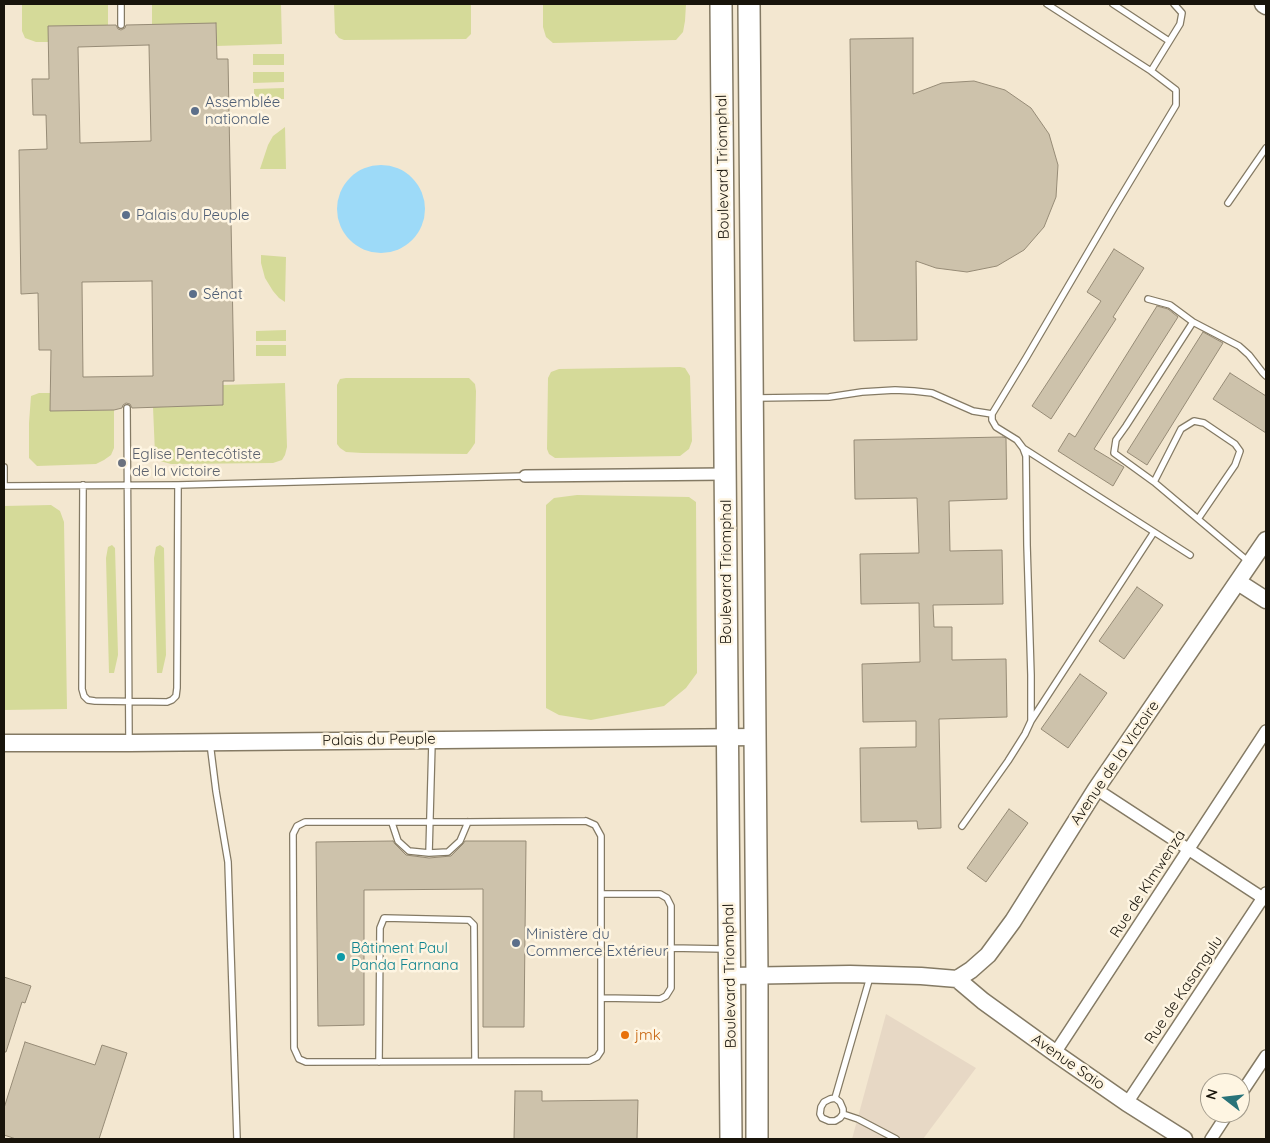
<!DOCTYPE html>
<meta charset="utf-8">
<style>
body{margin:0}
#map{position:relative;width:1270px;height:1143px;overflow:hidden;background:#f3e7d0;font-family:Quicksand,sans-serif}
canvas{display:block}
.frame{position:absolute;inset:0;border:5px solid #18140b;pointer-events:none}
.north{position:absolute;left:1200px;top:1073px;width:50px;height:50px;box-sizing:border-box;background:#fef5e2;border:1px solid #a29b8c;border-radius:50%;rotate:286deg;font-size:14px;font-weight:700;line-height:20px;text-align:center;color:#18140b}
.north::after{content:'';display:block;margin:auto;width:18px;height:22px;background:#297379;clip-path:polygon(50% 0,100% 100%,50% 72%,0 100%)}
</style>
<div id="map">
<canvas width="1270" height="1143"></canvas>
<div class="frame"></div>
<div class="north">N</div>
</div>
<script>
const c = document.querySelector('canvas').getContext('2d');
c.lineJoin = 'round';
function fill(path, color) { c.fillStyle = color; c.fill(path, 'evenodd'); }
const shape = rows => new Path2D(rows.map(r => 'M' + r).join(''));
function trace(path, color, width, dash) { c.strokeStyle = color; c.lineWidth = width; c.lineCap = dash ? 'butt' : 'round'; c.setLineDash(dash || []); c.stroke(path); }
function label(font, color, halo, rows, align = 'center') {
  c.font = font + ' Quicksand,sans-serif'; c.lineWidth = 5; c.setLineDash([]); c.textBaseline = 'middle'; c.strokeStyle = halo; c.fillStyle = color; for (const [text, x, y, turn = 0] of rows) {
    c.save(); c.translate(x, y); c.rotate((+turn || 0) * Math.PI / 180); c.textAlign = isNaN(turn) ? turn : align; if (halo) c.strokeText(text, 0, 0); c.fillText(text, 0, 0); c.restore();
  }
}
fill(shape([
 [886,1014,976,1068,923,1139,852,1139]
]), '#e7d8c5');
fill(shape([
 [22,4,108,4,108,25,48,42,36,42,25,38,22,31],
 [152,4,281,4,282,44,216,46,152,25],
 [334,4,471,4,471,34,466,39,344,40,339,38,335,33],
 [543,4,686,4,685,21,683,32,676,40,553,43,546,37,543,27],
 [253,54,284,54,284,65,253,65],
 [253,72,284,72,284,82,253,83],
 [284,88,284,99,254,99,254,89],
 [285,127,286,169,260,169,268,145,273,136],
 [261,255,286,257,285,302,279,298,273,291,265,278,261,263],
 [286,330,286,341,256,341,256,331],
 [256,345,286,345,286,356,256,356],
 [680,367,685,368,690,376,692,441,689,449,680,456,555,458,549,454,547,449,548,378,551,372,559,369],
 [346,378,469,378,475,384,476,391,475,443,471,449,467,454,362,453,346,452,340,448,337,444,337,385,340,379],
 [285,383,287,447,285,455,282,460,273,463,171,464,160,461,155,454,153,407,223,405,223,385],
 [39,393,50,393,51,411,114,410,114,448,111,455,104,460,96,464,37,466,29,458,29,423,31,396],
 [577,495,689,497,696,502,697,673,686,688,664,706,591,720,559,715,546,708,546,505,554,498],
 [51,505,60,511,64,522,67,709,4,710,4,506],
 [112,545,115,548,118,655,114,673,109,673,106,558,108,547],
 [160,545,164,548,166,655,162,673,157,673,154,558,156,547]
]), '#d5da99');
fill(shape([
 '337 209a44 44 0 1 1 88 0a44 44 0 1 1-88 0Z'
]), '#9ddaf8');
const building = shape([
 [216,23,217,59,228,59,234,381,223,381,223,405,132,408,130,404,126,403,123,405,122,408,114,410,50,411,51,350,39,350,38,293,21,294,19,150,47,149,46,115,33,115,32,79,49,79,48,26,116,25,118,29,121,30,125,28,126,25,216,23],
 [149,45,151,141,80,143,78,47,149,45],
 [152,281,153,376,83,377,82,282,152,281],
 [913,38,913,94,942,83,974,81,1005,90,1031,108,1049,134,1058,165,1056,197,1044,227,1024,250,997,266,967,272,936,268,916,261,917,340,854,341,850,39,913,38],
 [1114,249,1144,268,1113,317,1116,319,1051,419,1032,406,1101,301,1087,292,1114,249],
 [1157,306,1168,309,1178,317,1094,449,1124,467,1113,486,1058,451,1069,433,1075,437,1157,306],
 [1203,332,1223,343,1147,465,1127,452,1203,332],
 [1230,373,1266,396,1266,433,1213,399,1230,373],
 [1003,437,1006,438,1007,499,949,501,950,551,1002,550,1003,604,933,605,934,627,952,627,952,660,1006,659,1007,717,939,719,941,828,918,829,917,821,861,822,860,748,916,747,916,721,863,722,862,664,920,662,919,603,861,604,860,554,919,553,917,498,855,499,854,440,1003,437],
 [1137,587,1163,605,1124,659,1099,641,1137,587],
 [1080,674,1107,693,1068,748,1041,729,1080,674],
 [1009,809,1028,823,986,882,967,868,1009,809],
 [393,841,395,844,406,855,429,858,451,856,463,844,465,841,526,841,524,1027,483,1027,483,889,364,890,364,1025,318,1026,316,842,393,841],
 [4,977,31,986,25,1003,22,1002,6,1052,4,1052,4,977],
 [25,1042,95,1065,102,1045,127,1053,99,1139,16,1139,4,1135,4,1108,25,1042],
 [515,1091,542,1091,542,1101,638,1100,637,1139,514,1139,515,1091]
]);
fill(building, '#cdc2ab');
trace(building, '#968b76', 1);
const lane = shape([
 [121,4,121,25],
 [1113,4,1169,41],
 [1151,71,1180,24,1182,13,1174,4],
 [1228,203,1266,148],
 [1148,299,1170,305,1193,322,1126,426,1116,440,1114,453,1154,482,1249,562],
 [1193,322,1239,346,1249,355,1263,373,1266,376],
 [757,398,829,397,862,392,895,390,914,391,932,393,973,411,992,414],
 [127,408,129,741],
 [1023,448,1190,555],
 [4,467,4,486,178,485,525,476],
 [1154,482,1181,429,1194,421,1204,423,1235,444,1240,451,1235,465,1198,519],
 [83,485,82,689,84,696,88,700,95,701,167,702,172,700,176,696,177,688,178,485],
 [1031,721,1154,532],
 [210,743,216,791,228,862,237,1139],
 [586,821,595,825,601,836,601,1051,597,1057,589,1061,306,1062,299,1059,294,1048,293,834,297,826,305,822,468,822,586,821],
 [392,823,398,841,409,851,429,853,448,852,460,841,468,822],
 [962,826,1008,761,1025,734,1031,721,1031,675,1027,545,1026,456,1023,448,1017,440,996,427,992,420,992,414,1026,358,1114,208,1176,105,1176,90,1151,71,1047,4],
 [429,853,432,742],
 [601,894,660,894,667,898,671,906,671,988,666,996,660,999,601,998],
 [670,948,724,949],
 [379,1062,380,928,384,918,469,920,474,925,475,1061],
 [835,1098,840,1102,843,1109,843,1114,840,1118,835,1121,829,1121,822,1118,820,1114,821,1107,824,1102,830,1099,835,1098,870,977],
 [843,1114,858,1119,896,1139]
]);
const street = shape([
 [525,476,726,474],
 [1096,789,1266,900],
 [1055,1053,1266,731],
 [1240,1095,1266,1056],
 [1127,1103,1266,893],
 [1211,1139,1228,1113]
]);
const secondary = shape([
 [1263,4,1266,6],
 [1238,582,1266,600],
 [4,743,129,743,755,737],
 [730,976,850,974,921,976,957,979],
 [957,979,971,970,988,955,1013,921,1096,789,1266,540],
 [957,979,983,1001,1055,1053,1127,1103,1184,1139]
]);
const highway = shape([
 [721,4,731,1139],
 [749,4,757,975,757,1139]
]);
trace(lane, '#847a64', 8);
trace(street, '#847a64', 14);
trace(secondary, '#847a64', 19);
trace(highway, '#847a64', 24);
trace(lane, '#fff', 5.5);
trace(street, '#fff', 11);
trace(secondary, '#fff', 16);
trace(highway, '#fff', 21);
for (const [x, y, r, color] of [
 [195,111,5,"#5c6f8a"],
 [126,215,5,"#5c6f8a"],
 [193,294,5,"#5c6f8a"],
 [122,463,5,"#6b7280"],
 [516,943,5,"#5c6f8a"],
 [341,957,5,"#0f9aa8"],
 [625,1035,5,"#e8710a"]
]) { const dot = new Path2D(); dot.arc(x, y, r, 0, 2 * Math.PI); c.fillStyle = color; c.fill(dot); trace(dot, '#fef5e2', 2); }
label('15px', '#4e5e75', '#fef5e2', [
 ["Assemblée",205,102],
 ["nationale",205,119],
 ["Palais du Peuple",136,215],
 ["Sénat",203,294],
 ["Ministère du",526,934],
 ["Commerce Extérieur",526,951]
], 'left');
label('15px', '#18140b', '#fef5e2', [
 ["Boulevard Triomphal",723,167,-91],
 ["Boulevard Triomphal",726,572,-90],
 ["Palais du Peuple",379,740,-1],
 ["Avenue de la Victoire",1115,763,-56],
 ["Rue de KImwenza",1148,884,-57],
 ["Boulevard Triomphal",730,976,-91],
 ["Rue de Kasangulu",1184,990,-56],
 ["Avenue Saio",1068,1062,35]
]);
label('15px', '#5b616d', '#fef5e2', [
 ["Eglise Pentecôtiste",132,454],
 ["de la victoire",132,471]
], 'left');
label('15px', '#0d838f', '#fef5e2', [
 ["Bâtiment Paul",351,948],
 ["Panda Farnana",351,965]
], 'left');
label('15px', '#c56008', '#fef5e2', [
 ["jmk",635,1035]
], 'left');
</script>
